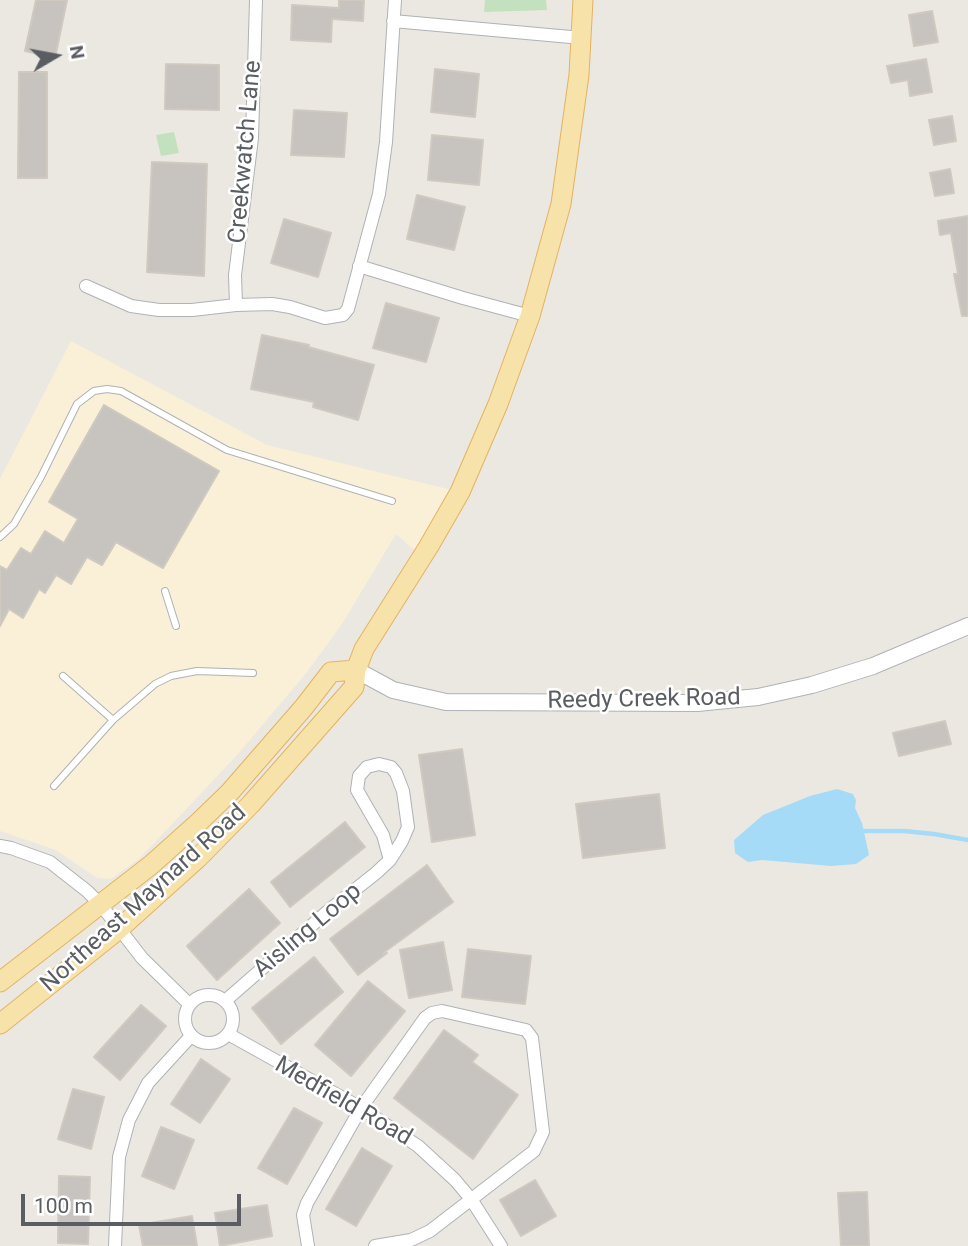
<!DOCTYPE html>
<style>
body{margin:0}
#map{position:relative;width:968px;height:1246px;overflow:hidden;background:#ebe8e1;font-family:Roboto,sans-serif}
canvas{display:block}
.north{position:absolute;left:21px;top:21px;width:70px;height:70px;-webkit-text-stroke:5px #fff;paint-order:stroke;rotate:80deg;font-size:19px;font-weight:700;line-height:28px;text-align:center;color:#5a5d61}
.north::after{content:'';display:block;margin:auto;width:24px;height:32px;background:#5a5d61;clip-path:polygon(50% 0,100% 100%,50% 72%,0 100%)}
.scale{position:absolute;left:21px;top:1194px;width:220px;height:32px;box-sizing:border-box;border:4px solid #5a5d61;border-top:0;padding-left:9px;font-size:21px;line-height:24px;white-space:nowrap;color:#5a5d61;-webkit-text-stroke:5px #fff;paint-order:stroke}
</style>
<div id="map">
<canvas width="968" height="1246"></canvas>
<div class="north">N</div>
<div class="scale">100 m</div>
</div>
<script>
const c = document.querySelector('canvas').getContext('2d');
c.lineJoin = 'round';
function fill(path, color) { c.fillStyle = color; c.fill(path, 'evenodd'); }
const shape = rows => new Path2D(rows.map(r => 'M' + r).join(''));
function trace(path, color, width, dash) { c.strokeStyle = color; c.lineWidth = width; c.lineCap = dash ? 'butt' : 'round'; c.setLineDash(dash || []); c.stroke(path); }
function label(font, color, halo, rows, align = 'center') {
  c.font = font + ' Roboto,sans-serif'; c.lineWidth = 5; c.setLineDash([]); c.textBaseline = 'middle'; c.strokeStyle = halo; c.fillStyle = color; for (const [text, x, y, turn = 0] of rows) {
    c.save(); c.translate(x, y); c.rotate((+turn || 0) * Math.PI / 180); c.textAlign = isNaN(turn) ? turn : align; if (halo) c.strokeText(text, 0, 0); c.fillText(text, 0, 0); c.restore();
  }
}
fill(shape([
 [71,341,267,445,460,492,422,557,396,534,342,624,307,672,239,753,139,859,111,879,97,878,56,850,0,831,0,479]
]), '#faefd7');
fill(shape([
 [485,0,546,0,547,10,484,12],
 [174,132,179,153,161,156,156,135]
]), '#c3e1bf');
fill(shape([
 [837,789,853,794,856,800,855,808,862,823,869,855,856,864,831,866,762,860,748,862,735,853,734,840,763,815,810,796]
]), '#a5dbf7');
trace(shape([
 [858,831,904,831,934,834,968,840]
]), '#a5dbf7', 4.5);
const building = shape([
 [36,0,67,0,55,58,25,51,36,0],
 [339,0,364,0,363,21,332,19,331,42,291,40,292,5,339,8,339,0],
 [932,11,938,42,914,46,909,15,932,11],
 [926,59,932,92,910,96,908,80,891,83,887,66,926,59],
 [166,64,219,65,219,110,165,109,166,64],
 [435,69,479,74,475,117,431,112,435,69],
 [19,72,47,72,47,178,18,178,19,72],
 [294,110,347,113,344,157,291,155,294,110],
 [952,116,956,141,934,145,929,120,952,116],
 [432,135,483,140,479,185,428,180,432,135],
 [152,162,207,164,204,276,147,272,152,162],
 [950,169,954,193,935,196,930,173,950,169],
 [417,195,465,207,454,250,407,239,417,195],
 [968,216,968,316,962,316,954,274,958,274,951,233,940,235,938,221,968,216],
 [284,219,331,233,318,277,271,263,284,219],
 [386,303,439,318,426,362,373,348,386,303],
 [262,335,309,345,308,347,374,365,358,420,313,407,314,402,251,389,262,335],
 [104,405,219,471,163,568,116,542,102,565,87,557,71,584,56,575,45,593,39,589,23,618,9,609,0,626,0,566,7,570,21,548,31,554,45,531,64,543,78,519,49,502,104,405],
 [945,721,951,744,899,756,893,733,945,721],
 [462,749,475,835,432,842,419,755,462,749],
 [659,794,665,848,583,858,576,804,659,794],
 [345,822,365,847,290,907,271,882,345,822],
 [427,865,453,902,383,953,387,953,358,975,330,939,427,865],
 [249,889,280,923,217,980,187,946,249,889],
 [443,942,452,990,409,998,400,950,443,942],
 [468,949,531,956,525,1004,462,997,468,949],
 [314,957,343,992,281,1044,252,1008,314,957],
 [368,981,405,1011,351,1076,315,1045,368,981],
 [141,1005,166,1026,120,1080,94,1057,141,1005],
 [444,1030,478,1055,472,1062,518,1095,473,1159,394,1098,444,1030],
 [201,1059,230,1079,200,1123,171,1104,201,1059],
 [73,1089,104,1097,91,1149,58,1139,73,1089],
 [294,1108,322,1123,287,1184,258,1168,294,1108],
 [161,1127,194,1140,174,1189,142,1176,161,1127],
 [362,1148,392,1166,356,1226,326,1209,362,1148],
 [59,1176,90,1177,88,1244,58,1243,59,1176],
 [535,1180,556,1216,521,1236,500,1200,535,1180],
 [867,1192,869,1246,841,1246,838,1193,867,1192],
 [267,1205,272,1236,220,1246,215,1213,267,1205],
 [192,1216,197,1246,143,1246,139,1225,192,1216]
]);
fill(building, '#c7c3be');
trace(building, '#cfc9c0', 2);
const service = shape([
 [0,537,14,524,41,477,77,404,94,391,107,389,121,391,227,450,392,501],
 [165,591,176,626],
 [113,720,155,684,171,676,197,671,253,673],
 [54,786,113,720,63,676]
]);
const minor = shape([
 [393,21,582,38],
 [359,266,463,298,530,316],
 [86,286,131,306,159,310,192,310,236,305,272,304,290,307,325,318,343,315,348,309,379,194,386,142,395,0],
 [236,305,235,275,252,138,256,0],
 [0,846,11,848,50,862,87,891,101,905,142,958,189,1004],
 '185 1019a24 24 0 1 1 48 0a24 24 0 1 1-48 0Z',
 [225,1001,328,911,376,873,390,860,402,841,408,827,403,791,396,773,391,767,379,764,367,767,359,776,357,790,383,835,390,860],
 [228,1034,361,1108,418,1146,455,1180,471,1199,501,1246],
 [115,1246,119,1157,129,1120,148,1083,191,1036],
 [308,1246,303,1215,307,1203,361,1108,425,1018,432,1013,442,1011,526,1030,532,1038,543,1132,534,1151,430,1231,411,1240,375,1246]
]);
const tertiary = shape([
 [356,670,393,690,446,702,697,703,758,697,812,685,873,666,968,626]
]);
const primary = shape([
 [0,982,151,865,199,822,230,792,304,707,331,672,356,670],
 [0,1024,119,929,198,858,251,804,354,687,356,670,364,649,429,546,460,492,498,404,530,316,561,204,579,75,583,0]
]);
trace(service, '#afb2b6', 8);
trace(minor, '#afb2b6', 14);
trace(tertiary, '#afb2b6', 18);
trace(primary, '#e4b261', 21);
trace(service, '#fff', 6);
trace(minor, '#fff', 12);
trace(tertiary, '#fff', 16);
trace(primary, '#f7e3aa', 19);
label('24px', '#5a5d61', '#fff', [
 ["Creekwatch Lane",246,152,-85],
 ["Reedy Creek Road",644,700,-1],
 ["Northeast Maynard Road",144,899,-42],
 ["Aisling Loop",308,931,-40],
 ["Medfield Road",343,1102,30]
]);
</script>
